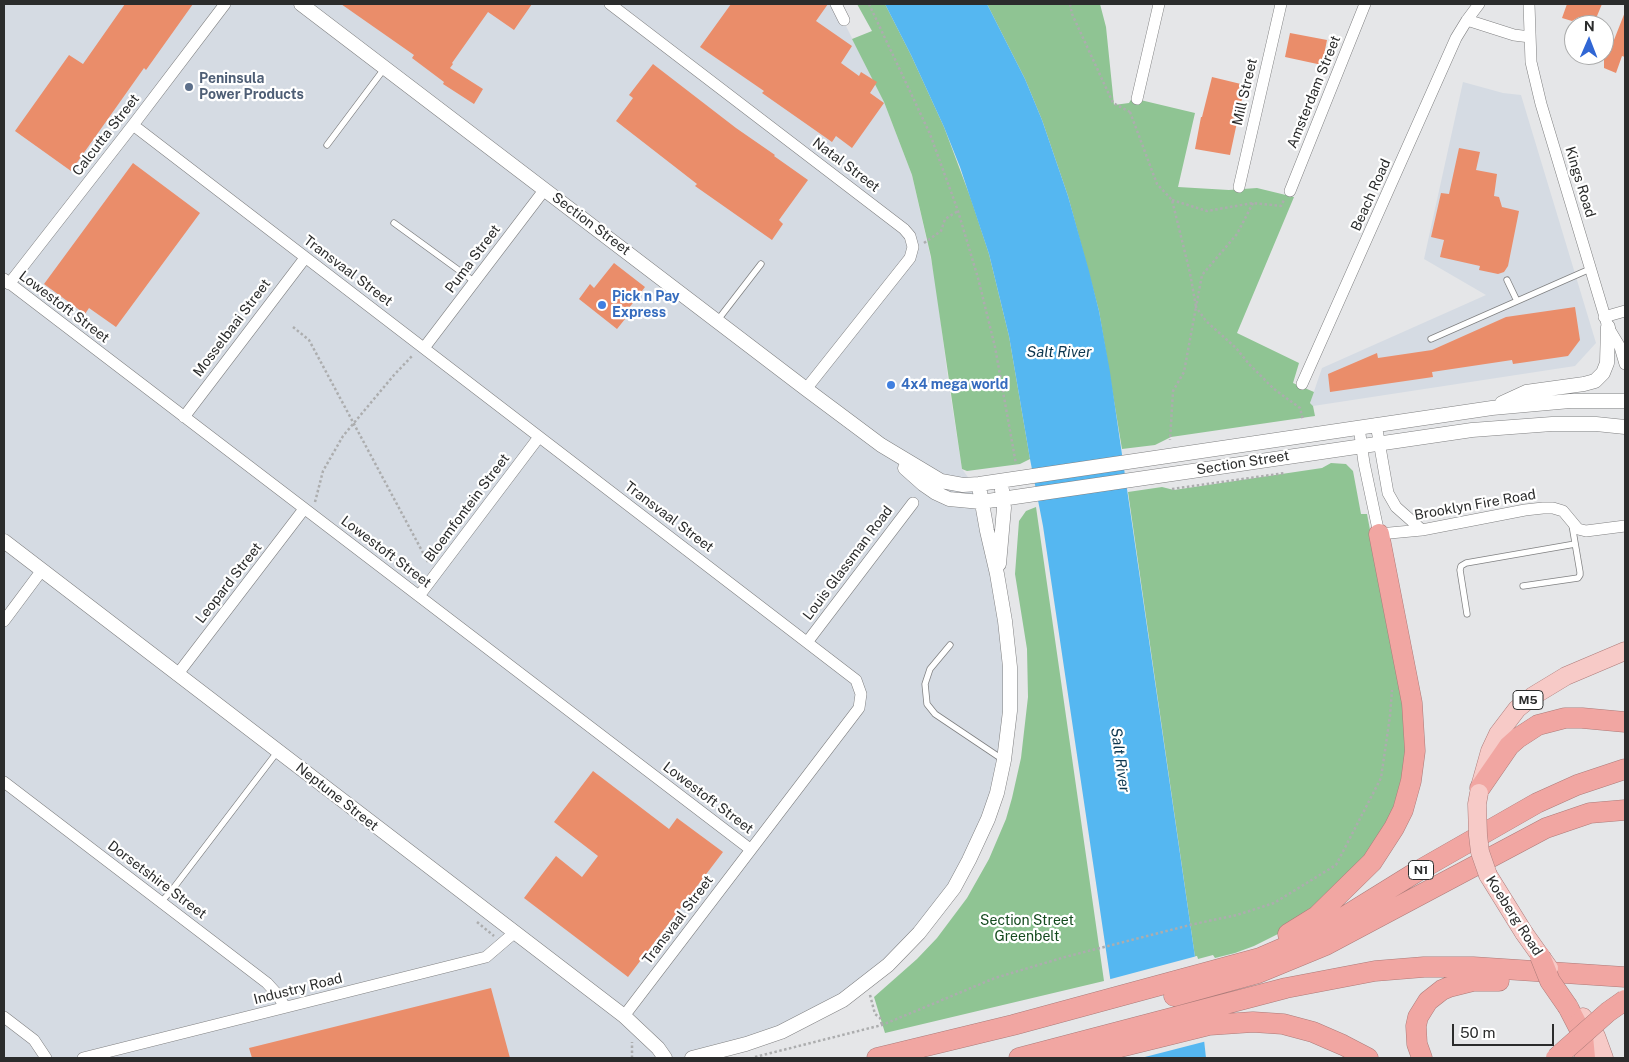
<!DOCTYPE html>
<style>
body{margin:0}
#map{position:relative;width:1629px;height:1062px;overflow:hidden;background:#e5e6e8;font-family:"Public Sans",sans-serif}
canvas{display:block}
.frame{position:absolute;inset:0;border:5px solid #2b2c2c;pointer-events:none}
.north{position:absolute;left:1564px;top:15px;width:50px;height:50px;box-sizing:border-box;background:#fff;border:1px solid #aaabab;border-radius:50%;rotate:1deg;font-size:14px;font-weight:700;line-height:20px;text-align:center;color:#2b2c2c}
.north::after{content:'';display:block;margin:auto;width:18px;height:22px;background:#3066d4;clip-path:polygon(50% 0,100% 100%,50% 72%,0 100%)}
.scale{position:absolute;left:1452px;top:1024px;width:102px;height:22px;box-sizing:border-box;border:2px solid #2b2c2c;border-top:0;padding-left:6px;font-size:15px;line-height:18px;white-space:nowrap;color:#2b2c2c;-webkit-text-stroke:4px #fff;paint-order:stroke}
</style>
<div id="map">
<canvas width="1629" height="1062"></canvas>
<div class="frame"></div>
<div class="north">N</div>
<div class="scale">50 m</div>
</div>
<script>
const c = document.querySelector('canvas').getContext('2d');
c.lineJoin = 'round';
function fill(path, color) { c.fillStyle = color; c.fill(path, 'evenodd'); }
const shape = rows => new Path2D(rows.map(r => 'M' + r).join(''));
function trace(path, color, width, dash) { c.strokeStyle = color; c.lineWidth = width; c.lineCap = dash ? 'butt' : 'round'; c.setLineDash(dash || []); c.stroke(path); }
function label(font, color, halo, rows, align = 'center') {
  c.font = font + ' "Public Sans",sans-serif'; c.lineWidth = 4.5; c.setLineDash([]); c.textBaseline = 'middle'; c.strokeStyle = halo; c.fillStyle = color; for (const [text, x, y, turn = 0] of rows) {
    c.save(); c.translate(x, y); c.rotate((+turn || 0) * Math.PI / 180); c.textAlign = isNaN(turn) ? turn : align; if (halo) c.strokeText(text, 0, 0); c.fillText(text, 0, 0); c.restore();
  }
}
fill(shape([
 [4,4,835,4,884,102,912,175,935,277,948,379,962,469,990,507,1004,621,1008,731,979,838,921,929,819,1012,690,1058,4,1058],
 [1463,82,1503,93,1521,95,1596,343,1575,366,1313,406,1310,403,1322,368,1486,295,1424,259]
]), '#d5dbe3');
fill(shape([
 [857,4,885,4,911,55,944,127,971,199,989,254,1009,336,1030,459,1020,464,967,471,962,469,931,257,912,175,884,102,852,39,872,31],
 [987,4,1100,4,1106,27,1114,105,1129,103,1132,98,1195,113,1178,187,1229,190,1257,188,1294,197,1237,333,1299,363,1293,383,1314,392,1310,403,1313,406,1315,416,1171,437,1155,445,1122,449,1099,311,1068,196,1042,120,1025,79],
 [1331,463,1346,464,1353,471,1361,514,1367,514,1404,708,1406,744,1402,778,1394,809,1366,860,1290,928,1254,946,1235,953,1215,958,1213,955,1198,959,1197,956,1195,957,1128,492,1162,487,1174,490,1322,468],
 [1036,507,1104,981,885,1033,874,997,917,959,937,938,967,898,989,859,1006,819,1012,798,1021,758,1028,697,1027,649,1015,574,1019,521,1026,511]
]), '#8fc493');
fill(shape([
 [885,4,987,4,1025,79,1042,120,1068,196,1089,271,1099,311,1110,372,1195,957,1206,1058,1122,1058,1043,526,1030,459,1009,336,989,254,960,167,944,127,911,55]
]), '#55b7f1');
fill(shape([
 [1197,956,1207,1041,1141,1058,1119,1058,1107,980]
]), '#e5e6e8');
fill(shape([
 [125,4,193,4,146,70,144,68,71,171,15,131,69,55,83,64],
 [341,4,532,4,514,30,488,12,452,63,453,64,450,68,483,89,474,104,443,84,444,82,412,58,414,55],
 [731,4,828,4,816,21,852,46,841,63,859,76,861,72,877,82,870,93,884,103,852,148,836,136,832,142,762,93,764,91,700,47],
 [1567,4,1602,4,1597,16,1598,19,1597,23,1593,25,1582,25,1579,17,1572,21,1562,18],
 [1625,12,1625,57,1622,56,1616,73,1604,68,1604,47,1610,50],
 [1290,33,1327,40,1322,65,1285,57],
 [653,64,736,128,775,155,774,156,808,180,779,220,783,224,772,240,695,186,697,184,616,121,633,98,629,95],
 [1212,77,1245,85,1230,155,1195,149,1201,117,1202,117],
 [1459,148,1480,152,1476,170,1497,174,1494,196,1499,197,1502,207,1519,211,1508,266,1504,272,1498,274,1479,270,1480,266,1440,257,1444,240,1431,237,1441,193,1449,194],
 [133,163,200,213,116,327,89,308,85,314,44,284],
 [614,263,645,287,626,312,629,314,617,329,579,299,590,284,594,288],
 [1575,307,1580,340,1568,356,1513,364,1512,360,1432,372,1433,377,1330,392,1328,374,1377,353,1378,358,1432,350,1506,317],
 [593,771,669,829,677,818,723,852,628,977,524,898,556,856,582,877,598,856,554,822],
 [491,988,510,1058,252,1058,249,1048]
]), '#ea8d6a');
const service = shape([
 [327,145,384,69],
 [394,223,475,282],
 [1507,280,1517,301],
 [717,321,761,264],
 [1431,339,1590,269],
 [1523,586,1578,578,1580,575,1580,572,1572,525],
 [1467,614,1460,570,1461,566,1466,563,1575,544],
 [950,645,930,669,925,684,927,704,935,714,1002,759],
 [161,902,172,890,278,751]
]);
const minor = shape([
 [610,4,904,229,910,236,913,247,910,258,806,389],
 [836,4,844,20],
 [1529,4,1531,62,1541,104,1608,327,1620,347,1625,364],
 [1467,20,1514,35,1530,37],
 [1137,99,1159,4],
 [133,125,856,680,861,694,859,708,624,1016],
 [1239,187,1281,4],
 [1290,191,1365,4],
 [4,279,750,849],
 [9,284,133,125,225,4],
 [1604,317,1625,311],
 [424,348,545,189],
 [1302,384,1456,38,1467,20,1479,4],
 [184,417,305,258],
 [1376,424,1388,493,1396,507,1422,530],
 [1359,427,1364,463,1379,534,1422,530,1525,510,1543,508,1553,508,1563,511,1578,529,1586,531,1625,526],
 [419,596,539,437],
 [4,621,42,570],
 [808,641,913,503],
 [177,675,304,509],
 [4,782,267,983,277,994,285,1007],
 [4,1017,34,1040,46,1058],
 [83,1058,486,957,514,933]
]);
const tertiary = shape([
 [301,4,806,389,881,445,941,481,963,485,979,484,1492,408,1570,401,1625,401],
 [1502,403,1526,392,1584,384,1595,381,1603,373,1607,363,1608,327],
 [905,468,923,484,936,493,949,499,981,502,1472,430,1552,424,1596,424,1625,427],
 [4,541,624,1016,658,1048,665,1058],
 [999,564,1004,508,1002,490],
 [692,1058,746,1044,781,1032,843,1000,888,965,919,933,954,888,969,860,988,819,997,793,1004,760,1010,711,1010,667,1005,621,997,574,987,531,980,492]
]);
const primary = shape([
 [1481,783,1490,751,1498,734,1517,709,1533,696,1566,676,1625,651],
 [1488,875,1524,933],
 [1583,1017,1596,1036,1604,1058]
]);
const motorway = shape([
 [1480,788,1509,746,1518,738,1538,725,1565,718,1582,718,1625,722],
 [1288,934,1317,916,1372,862,1394,828,1403,810,1411,781,1415,751,1412,703,1379,534],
 [1174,996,1258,973,1326,945,1546,828,1590,813,1625,810],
 [1568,1007,1583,1036,1585,1058],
 [1053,1055,1080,1057,1209,1025,1253,1022,1283,1024,1313,1032,1343,1045,1368,1058],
 [877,1058,1013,1025,1260,958,1318,933,1418,871,1537,803,1577,785,1625,769],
 [1019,1058,1286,988,1375,971,1424,967,1473,967,1625,977],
 [1422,1058,1417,1044,1416,1026,1418,1017,1428,1001,1442,990,1449,987,1473,981,1499,981]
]);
trace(service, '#808182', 7);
trace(minor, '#808182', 12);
trace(tertiary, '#808182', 15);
trace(primary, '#ac7b79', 19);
trace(motorway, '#ac7b79', 21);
trace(shape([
 [869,4,930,134,958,211,978,278,995,347,1016,464],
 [1070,4,1072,14,1113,103,1130,112],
 [1130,112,1157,184,1172,200,1190,273,1196,307,1184,372,1173,391,1170,440],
 [1172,200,1207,211,1253,203,1281,206,1284,200],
 [1253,203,1237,234,1202,275,1196,307,1206,321,1236,348,1249,364,1274,389,1300,408,1303,420],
 [924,243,941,231,945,219,958,211],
 [293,327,309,340,429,564],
 [1172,489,1285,473],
 [315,502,323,471,343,436,394,375,413,355],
 [477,922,494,936],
 [870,995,875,1014,880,1018,882,1025],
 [755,1057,882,1025,995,978,1065,957,1194,924,1237,915,1274,903,1336,865,1381,778,1390,716,1392,690],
 [632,1058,632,1042]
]), '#acadae', 2.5, [2.5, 2.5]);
trace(service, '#fff', 5.5);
trace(minor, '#fff', 11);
trace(tertiary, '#fff', 14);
trace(primary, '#f7cac7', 18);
trace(motorway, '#f1a6a2', 20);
const primaryBridge = shape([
 [1479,793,1477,804,1478,835,1480,852,1488,875],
 [1524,933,1549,968]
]);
const motorwayBridge = shape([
 [1540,956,1550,981,1568,1007],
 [1556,1058,1608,1012,1625,1000]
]);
trace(primaryBridge, '#ac7b79', 19, []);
trace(motorwayBridge, '#ac7b79', 21, []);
trace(primaryBridge, '#f7cac7', 18);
trace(motorwayBridge, '#f1a6a2', 20);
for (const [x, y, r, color] of [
 [189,87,5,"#5c6f8a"],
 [602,305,5,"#3f7fe0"],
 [891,385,5,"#3f7fe0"]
]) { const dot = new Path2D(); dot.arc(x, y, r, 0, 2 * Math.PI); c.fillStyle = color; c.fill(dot); trace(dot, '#fff', 2); }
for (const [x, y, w] of [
 [1528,700,30],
 [1421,870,25]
]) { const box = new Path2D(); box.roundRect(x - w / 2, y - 9.5, w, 19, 4); c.fillStyle = '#fff'; c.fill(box); trace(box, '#2b2c2c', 1); }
label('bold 12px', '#2b2c2c', null, [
 ["M5",1528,700],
 ["N1",1421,870]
]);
label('bold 14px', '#4e5e75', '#fff', [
 ["Peninsula",199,79],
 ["Power Products",199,95]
], 'left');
label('14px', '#2b2c2c', '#fff', [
 ["Mill Street",1245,92,-77],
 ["Amsterdam Street",1314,92,-68],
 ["Calcutta Street",106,135,-52],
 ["Natal Street",846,165,37],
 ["Kings Road",1580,182,73],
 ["Beach Road",1371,195,-66],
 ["Section Street",591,224,37],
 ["Puma Street",473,259,-53],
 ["Transvaal Street",348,271,37],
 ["Lowestoft Street",64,307,37],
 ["Mosselbaai Street",232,328,-53],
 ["Section Street",1243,463,-9],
 ["Brooklyn Fire Road",1475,505,-10],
 ["Bloemfontein Street",467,508,-53],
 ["Transvaal Street",669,517,37],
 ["Lowestoft Street",386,552,37],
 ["Louis Glassman Road",848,563,-53],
 ["Leopard Street",229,583,-52],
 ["Neptune Street",337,797,38],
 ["Lowestoft Street",708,798,37],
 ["Dorsetshire Street",157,880,37],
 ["Koeberg Road",1514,916,57],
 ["Transvaal Street",678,920,-53],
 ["Industry Road",298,989,-14]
]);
label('bold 14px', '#366cbe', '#fff', [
 ["Pick n Pay",612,297],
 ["Express",612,313],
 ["4x4 mega world",901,385]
], 'left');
label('14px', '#144a1e', '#fff', [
 ["Section Street",1027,921],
 ["Greenbelt",1027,937]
]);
label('italic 15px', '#0d374f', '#fff', [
 ["Salt River",1059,352],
 ["Salt River",1120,760,82]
]);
</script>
